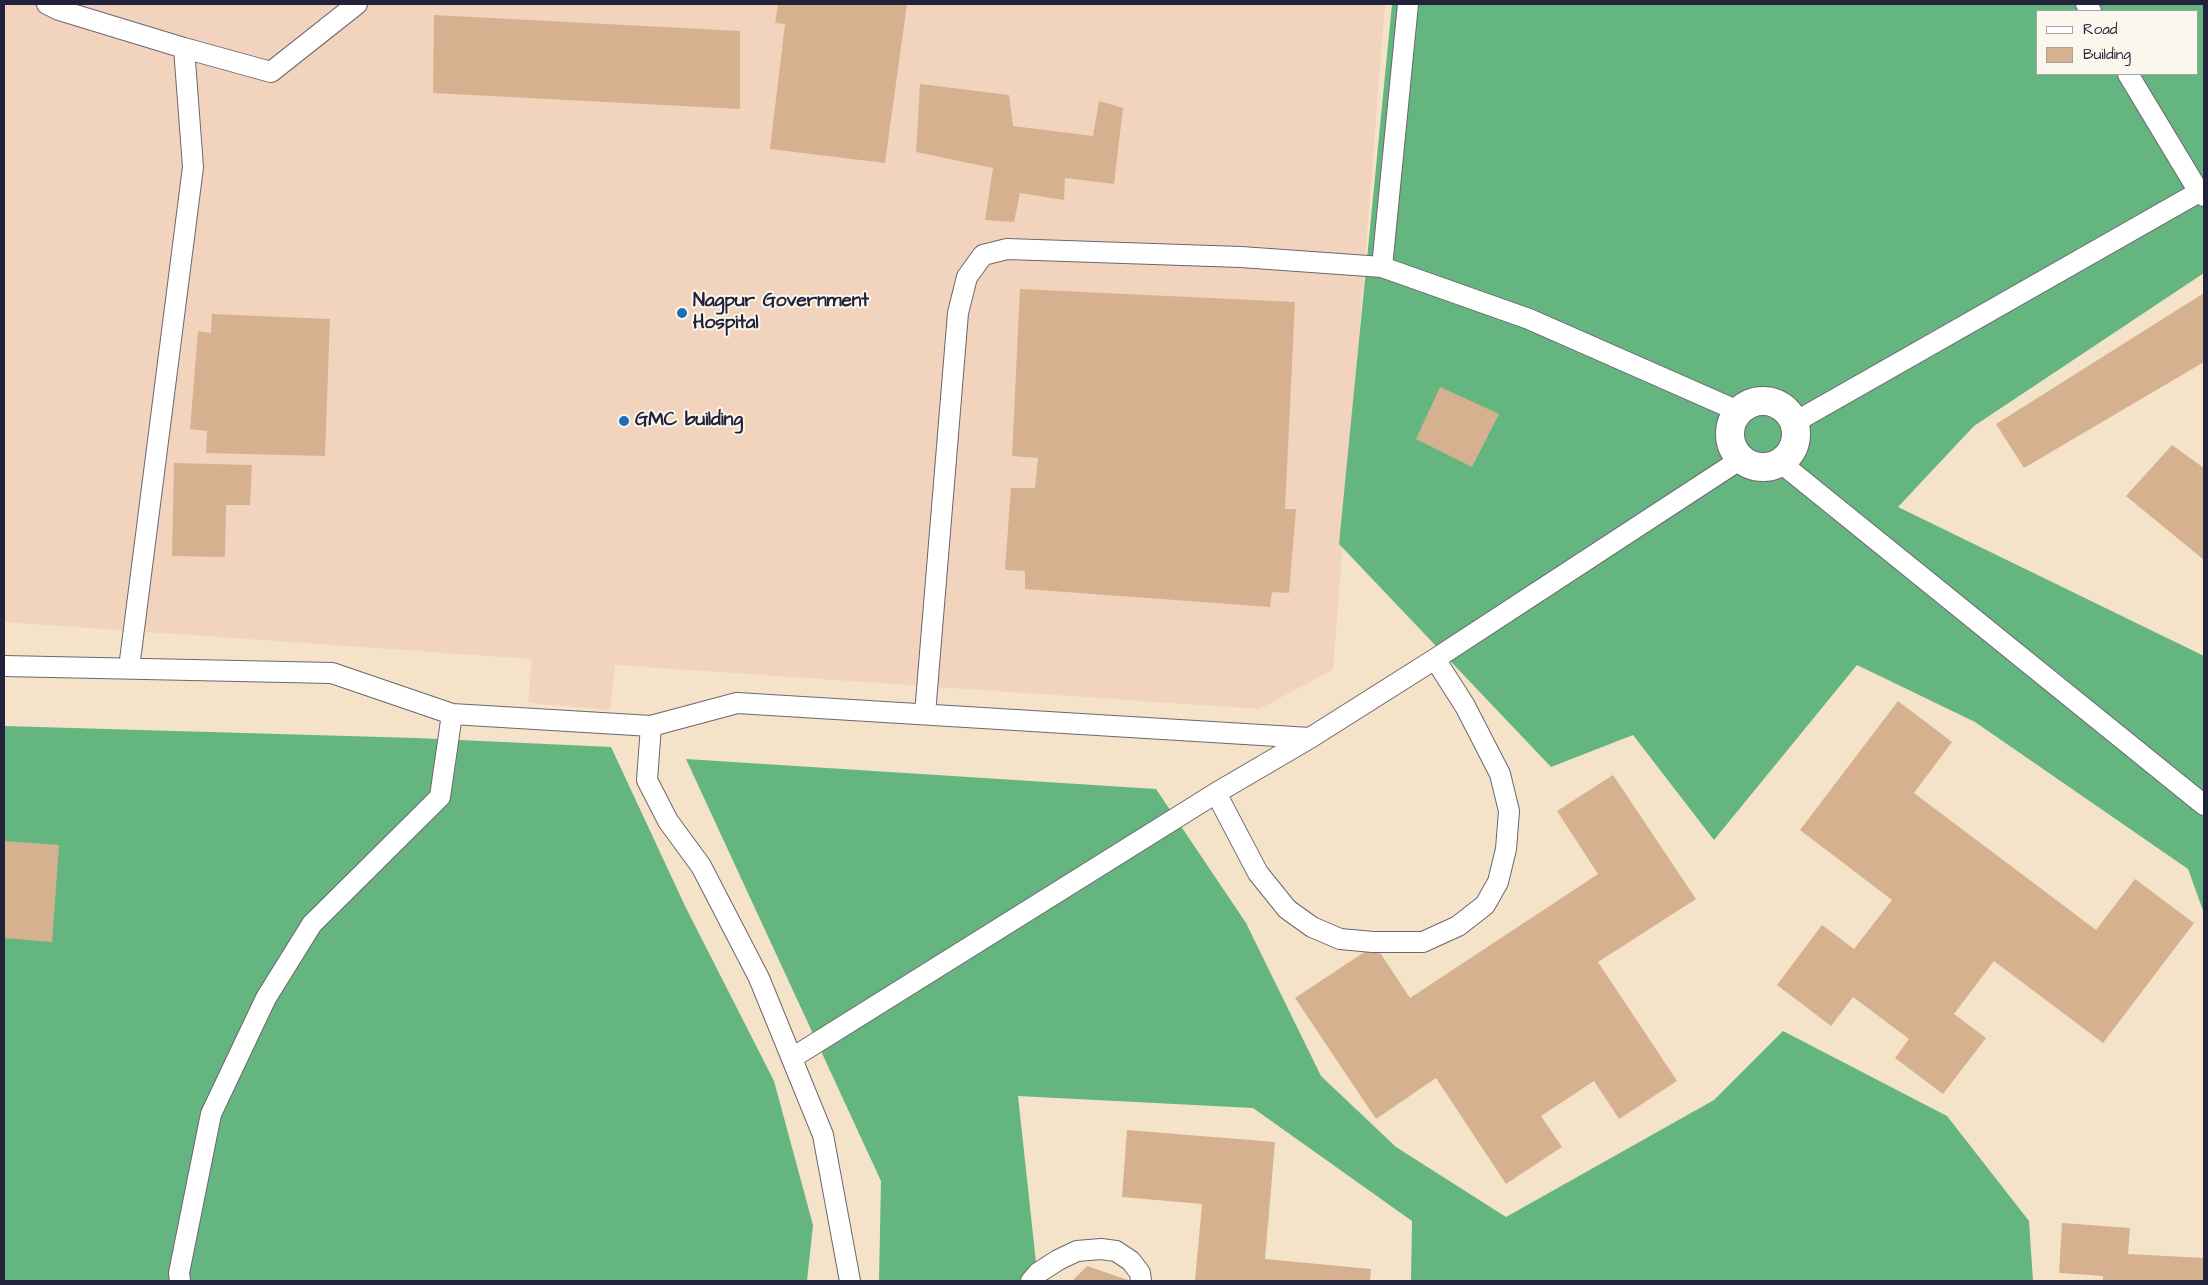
<!DOCTYPE html>
<style>
body{margin:0}
#map{position:relative;width:2208px;height:1285px;overflow:hidden;background:#f5e3c9;font-family:"Architects Daughter",sans-serif}
canvas{display:block}
.frame{position:absolute;inset:0;border:5px solid #22223b;pointer-events:none}
.legend{position:absolute;left:2036px;top:10px;width:162px;height:65px;box-sizing:border-box;background:#fbf7ec;border:1px solid #a4a2a5;margin:0;padding:6px 9px;list-style:none;font-size:15px;color:#22223b}
.legend li{display:flex;align-items:center;gap:10px;height:25px}
.legend b{width:25px;border:1px solid #a4a2a5}
</style>
<div id="map">
<canvas width="2208" height="1285"></canvas>
<div class="frame"></div>
<ul class="legend">
<li><b style="height:6px;background:#fff"></b>Road</li>
<li><b style="height:14px;background:#d6b18f"></b>Building</li>
</ul>
</div>
<script>
const c = document.querySelector('canvas').getContext('2d');
c.lineJoin = 'round';
function fill(path, color) { c.fillStyle = color; c.fill(path, 'evenodd'); }
const shape = rows => new Path2D(rows.map(r => 'M' + r).join(''));
function trace(path, color, width, dash) { c.strokeStyle = color; c.lineWidth = width; c.lineCap = dash ? 'butt' : 'round'; c.setLineDash(dash || []); c.stroke(path); }
function label(font, color, halo, rows, align = 'center') {
  c.font = font + ' "Architects Daughter",sans-serif'; c.lineWidth = 4; c.setLineDash([]); c.textBaseline = 'middle'; c.strokeStyle = halo; c.fillStyle = color; for (const [text, x, y, turn = 0] of rows) {
    c.save(); c.translate(x, y); c.rotate((+turn || 0) * Math.PI / 180); c.textAlign = isNaN(turn) ? turn : align; if (halo) c.strokeText(text, 0, 0); c.fillText(text, 0, 0); c.restore();
  }
}
fill(shape([
 [4,4,1385,4,1333,670,1259,709,615,665,610,710,528,703,532,659,4,622]
]), '#f2d4be');
fill(shape([
 [1392,4,2204,4,2204,273,1974,426,1898,507,2204,656,2204,913,2188,869,1975,722,1857,665,1714,840,1633,735,1551,767,1339,544],
 [2037,11,2197,11,2197,74,2037,74],
 [4,726,416,738,611,747,686,908,774,1081,813,1225,807,1281,4,1281],
 [686,759,1156,789,1246,923,1321,1076,1396,1147,1506,1217,1714,1100,1783,1031,1947,1116,2029,1221,2033,1281,1411,1281,1412,1221,1253,1108,1018,1096,1038,1281,879,1281,881,1181]
]), '#64b580');
fill(shape([
 [778,4,907,4,885,163,770,149,785,24,775,23],
 [434,15,740,31,740,109,433,93],
 [920,84,1009,95,1013,126,1093,136,1099,101,1123,108,1114,184,1065,178,1064,200,1020,193,1014,222,985,220,993,168,916,152],
 [1020,289,1295,302,1285,509,1296,509,1289,593,1272,592,1270,607,1025,589,1025,571,1005,570,1011,488,1035,488,1038,458,1012,456],
 [2204,293,2204,362,2024,468,1996,424],
 [212,314,330,319,325,456,206,453,207,431,190,429,198,331,211,333],
 [1440,387,1499,414,1472,467,1416,439],
 [2172,445,2204,468,2204,560,2126,496],
 [174,463,252,465,250,505,226,505,225,557,172,556],
 [1898,701,1952,742,1914,793,2096,930,2135,879,2194,923,2103,1043,1994,961,1954,1014,1986,1038,1943,1094,1895,1058,1909,1039,1853,997,1831,1026,1777,985,1822,925,1854,949,1892,900,1800,830],
 [1613,775,1696,899,1598,962,1677,1081,1619,1119,1594,1081,1541,1116,1562,1147,1506,1184,1436,1078,1376,1119,1295,998,1375,945,1410,998,1598,874,1557,811],
 [4,841,59,845,52,942,4,938],
 [1127,1130,1275,1142,1265,1259,1371,1269,1370,1281,1195,1281,1202,1204,1122,1197],
 [2062,1223,2130,1228,2128,1254,2204,1258,2204,1281,2103,1281,2103,1276,2059,1273],
 [1087,1266,1131,1281,1072,1281]
]), '#d6b18f');
const lane = shape([
 [47,4,59,10,184,48,271,72,357,4],
 [2086,4,2091,11],
 [2128,74,2199,192,2204,196],
 [1382,267,1408,4],
 [1795,422,2199,192],
 [1781,463,2204,805],
 [4,666,332,673,452,714,651,726,737,703,1310,738,1435,659,1741,459],
 [129,668,193,167,184,48],
 [925,714,958,313,967,277,983,255,1007,249,1241,257,1382,267,1529,319,1738,411],
 [651,726,647,780,668,821,701,866,759,978,823,1135,850,1281],
 [1216,793,1258,873,1287,909,1312,927,1340,939,1373,942,1423,942,1458,926,1485,905,1498,882,1506,849,1509,811,1500,774,1465,706,1435,659],
 [792,1058,1216,793,1310,738],
 [180,1281,179,1273,211,1114,266,998,312,924,440,797,452,714],
 [1031,1281,1038,1273,1058,1260,1077,1251,1101,1249,1116,1251,1131,1261,1140,1273,1141,1281]
]);
const street = shape([
 '1730 434a33 33 0 1 1 66 0a33 33 0 1 1-66 0Z'
]);
trace(lane, '#6c666d', 22);
trace(street, '#6c666d', 30);
trace(lane, '#fff', 20);
trace(street, '#fff', 28);
for (const [x, y, r, color] of [
 [682,313,6,"#1f6fb2"],
 [624,421,6,"#1f6fb2"]
]) { const dot = new Path2D(); dot.arc(x, y, r, 0, 2 * Math.PI); c.fillStyle = color; c.fill(dot); trace(dot, '#fbf7ec', 2); }
label('bold 19px', '#22223b', '#fbf7ec', [
 ["Nagpur Government",693,302],
 ["Hospital",693,324],
 ["GMC building",635,421]
], 'left');
</script>
